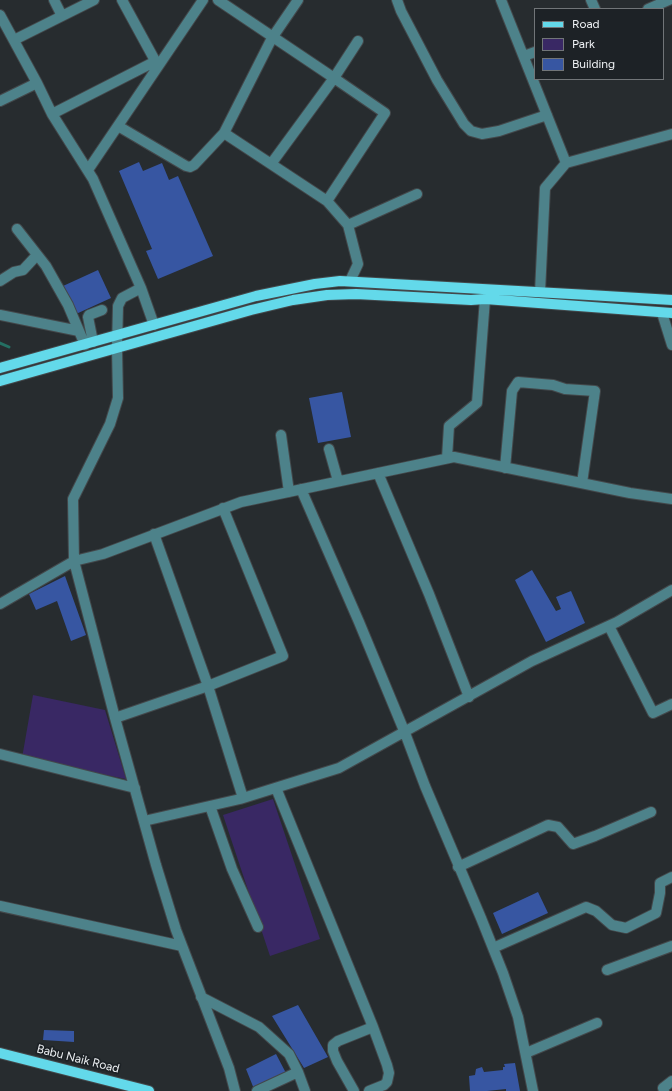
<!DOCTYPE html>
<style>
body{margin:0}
#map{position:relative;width:672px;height:1091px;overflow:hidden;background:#272c2f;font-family:Figtree,sans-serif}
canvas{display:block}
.legend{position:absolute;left:534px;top:8px;width:130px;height:72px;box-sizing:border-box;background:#1d2226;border:1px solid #717578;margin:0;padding:5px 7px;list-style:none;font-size:12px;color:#eef1f4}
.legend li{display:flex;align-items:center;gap:8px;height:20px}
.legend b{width:20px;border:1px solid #717578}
</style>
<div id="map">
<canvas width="672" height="1091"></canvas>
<ul class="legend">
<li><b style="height:5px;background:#63d9ea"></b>Road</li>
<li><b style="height:11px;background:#392864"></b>Park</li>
<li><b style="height:11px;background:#3756a2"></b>Building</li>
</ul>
</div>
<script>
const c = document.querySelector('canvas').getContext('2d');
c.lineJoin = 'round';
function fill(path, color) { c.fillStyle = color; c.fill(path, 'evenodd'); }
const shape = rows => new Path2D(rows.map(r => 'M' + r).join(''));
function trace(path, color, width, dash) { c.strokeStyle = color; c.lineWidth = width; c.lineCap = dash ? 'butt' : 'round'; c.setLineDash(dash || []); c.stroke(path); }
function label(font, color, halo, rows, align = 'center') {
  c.font = font + ' Figtree,sans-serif'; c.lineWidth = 3.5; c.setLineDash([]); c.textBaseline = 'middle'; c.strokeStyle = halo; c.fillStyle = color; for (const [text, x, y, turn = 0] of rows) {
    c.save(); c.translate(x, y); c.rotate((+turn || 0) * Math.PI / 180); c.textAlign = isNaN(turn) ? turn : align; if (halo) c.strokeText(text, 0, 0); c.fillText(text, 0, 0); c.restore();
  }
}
fill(shape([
 [33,695,105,710,126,779,22,758],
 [273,799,320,939,270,956,223,815]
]), '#392864');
trace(shape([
 [0,343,9,347]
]), '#247063', 3);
fill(shape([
 [139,162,143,171,162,163,169,180,178,176,213,256,158,279,146,251,152,249,119,171],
 [98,270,111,298,76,314,63,286],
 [342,392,351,437,318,443,309,398],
 [532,570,556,611,561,609,556,597,571,591,585,623,546,642,515,580],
 [65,576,86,635,71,641,57,601,36,610,29,594],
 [538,892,548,913,502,934,493,913],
 [298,1005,328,1057,304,1068,272,1016],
 [44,1030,74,1031,74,1042,43,1040],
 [276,1054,287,1075,254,1089,246,1069],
 [515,1063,520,1091,506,1091,506,1089,487,1091,470,1091,469,1076,475,1075,476,1069,482,1067,484,1072,503,1070,503,1067,505,1067,504,1064]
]), '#3756a2');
const minor = shape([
 [122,0,158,66],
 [218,0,334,78,358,41],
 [397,0,401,11,437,80,464,124,471,131,482,134,499,131,547,115],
 [501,0,566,163],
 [591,0,595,9],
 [648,9,669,0],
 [0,15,37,83,52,114,93,179,141,288,154,325],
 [62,16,94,0],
 [14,40,62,16,54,0],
 [524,56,535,52],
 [0,101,37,83],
 [52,114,156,61],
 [118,126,186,166,190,167,194,165,224,133,271,164,327,201,385,113,334,78,271,164],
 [224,133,272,38,298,0],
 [88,170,203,0],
 [327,201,348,225],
 [17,229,46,266,68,305,85,345],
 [0,281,14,272,23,270,37,255],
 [350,281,358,264,348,225,417,194],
 [141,288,122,298,118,306,117,348,118,398,110,424,73,499,74,561,115,718,156,865,176,930,229,1068,235,1091],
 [540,292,545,188,566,163,672,134],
 [662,313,672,345],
 [0,315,79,331],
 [93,342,88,317,89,315,102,310],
 [281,435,289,492],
 [329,449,338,481],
 [447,458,449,426,477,403,485,299],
 [505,468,512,391,518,382,553,385,565,389,595,391,582,483],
 [378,473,429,594,469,697],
 [301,489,359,622,405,733,425,786,481,918,503,973,518,1017,533,1091],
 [154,534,208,686,243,798],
 [0,604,74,561,103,554,241,502,454,457,630,493,672,499],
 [609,626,653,713,672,704],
 [115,718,208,686,283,656,223,508],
 [0,754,135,788],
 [276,788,373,1027,387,1065,389,1073,387,1082,384,1085,369,1091],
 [210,806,232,869,258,927],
 [144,821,240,799,339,768,532,661,617,622,672,590],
 [458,867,548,825,558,827,573,844,595,836,651,812],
 [0,906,182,946],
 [493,948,586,907,596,911,612,925,626,928,656,913,660,893,660,883,672,877],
 [607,970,672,946],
 [201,997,259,1027,289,1054,298,1072,305,1091],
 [526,1053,597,1023],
 [257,1091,298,1072],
 [354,1091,337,1061,333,1051,333,1045,338,1041,373,1027],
 [664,1091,663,1088,672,1081]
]);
const major = shape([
 [0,368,256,296,315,284,340,281,589,295,672,300],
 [0,381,251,310,293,300,327,295,356,294,471,300,485,299,672,313],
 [0,1053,149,1091]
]);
trace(minor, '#43484b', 12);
trace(major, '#43484b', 12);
trace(minor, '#4d828a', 10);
trace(major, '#63d9ea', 10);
label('12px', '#eef1f4', '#1d2226', [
 ["Babu Naik Road",78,1059,14]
]);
</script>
